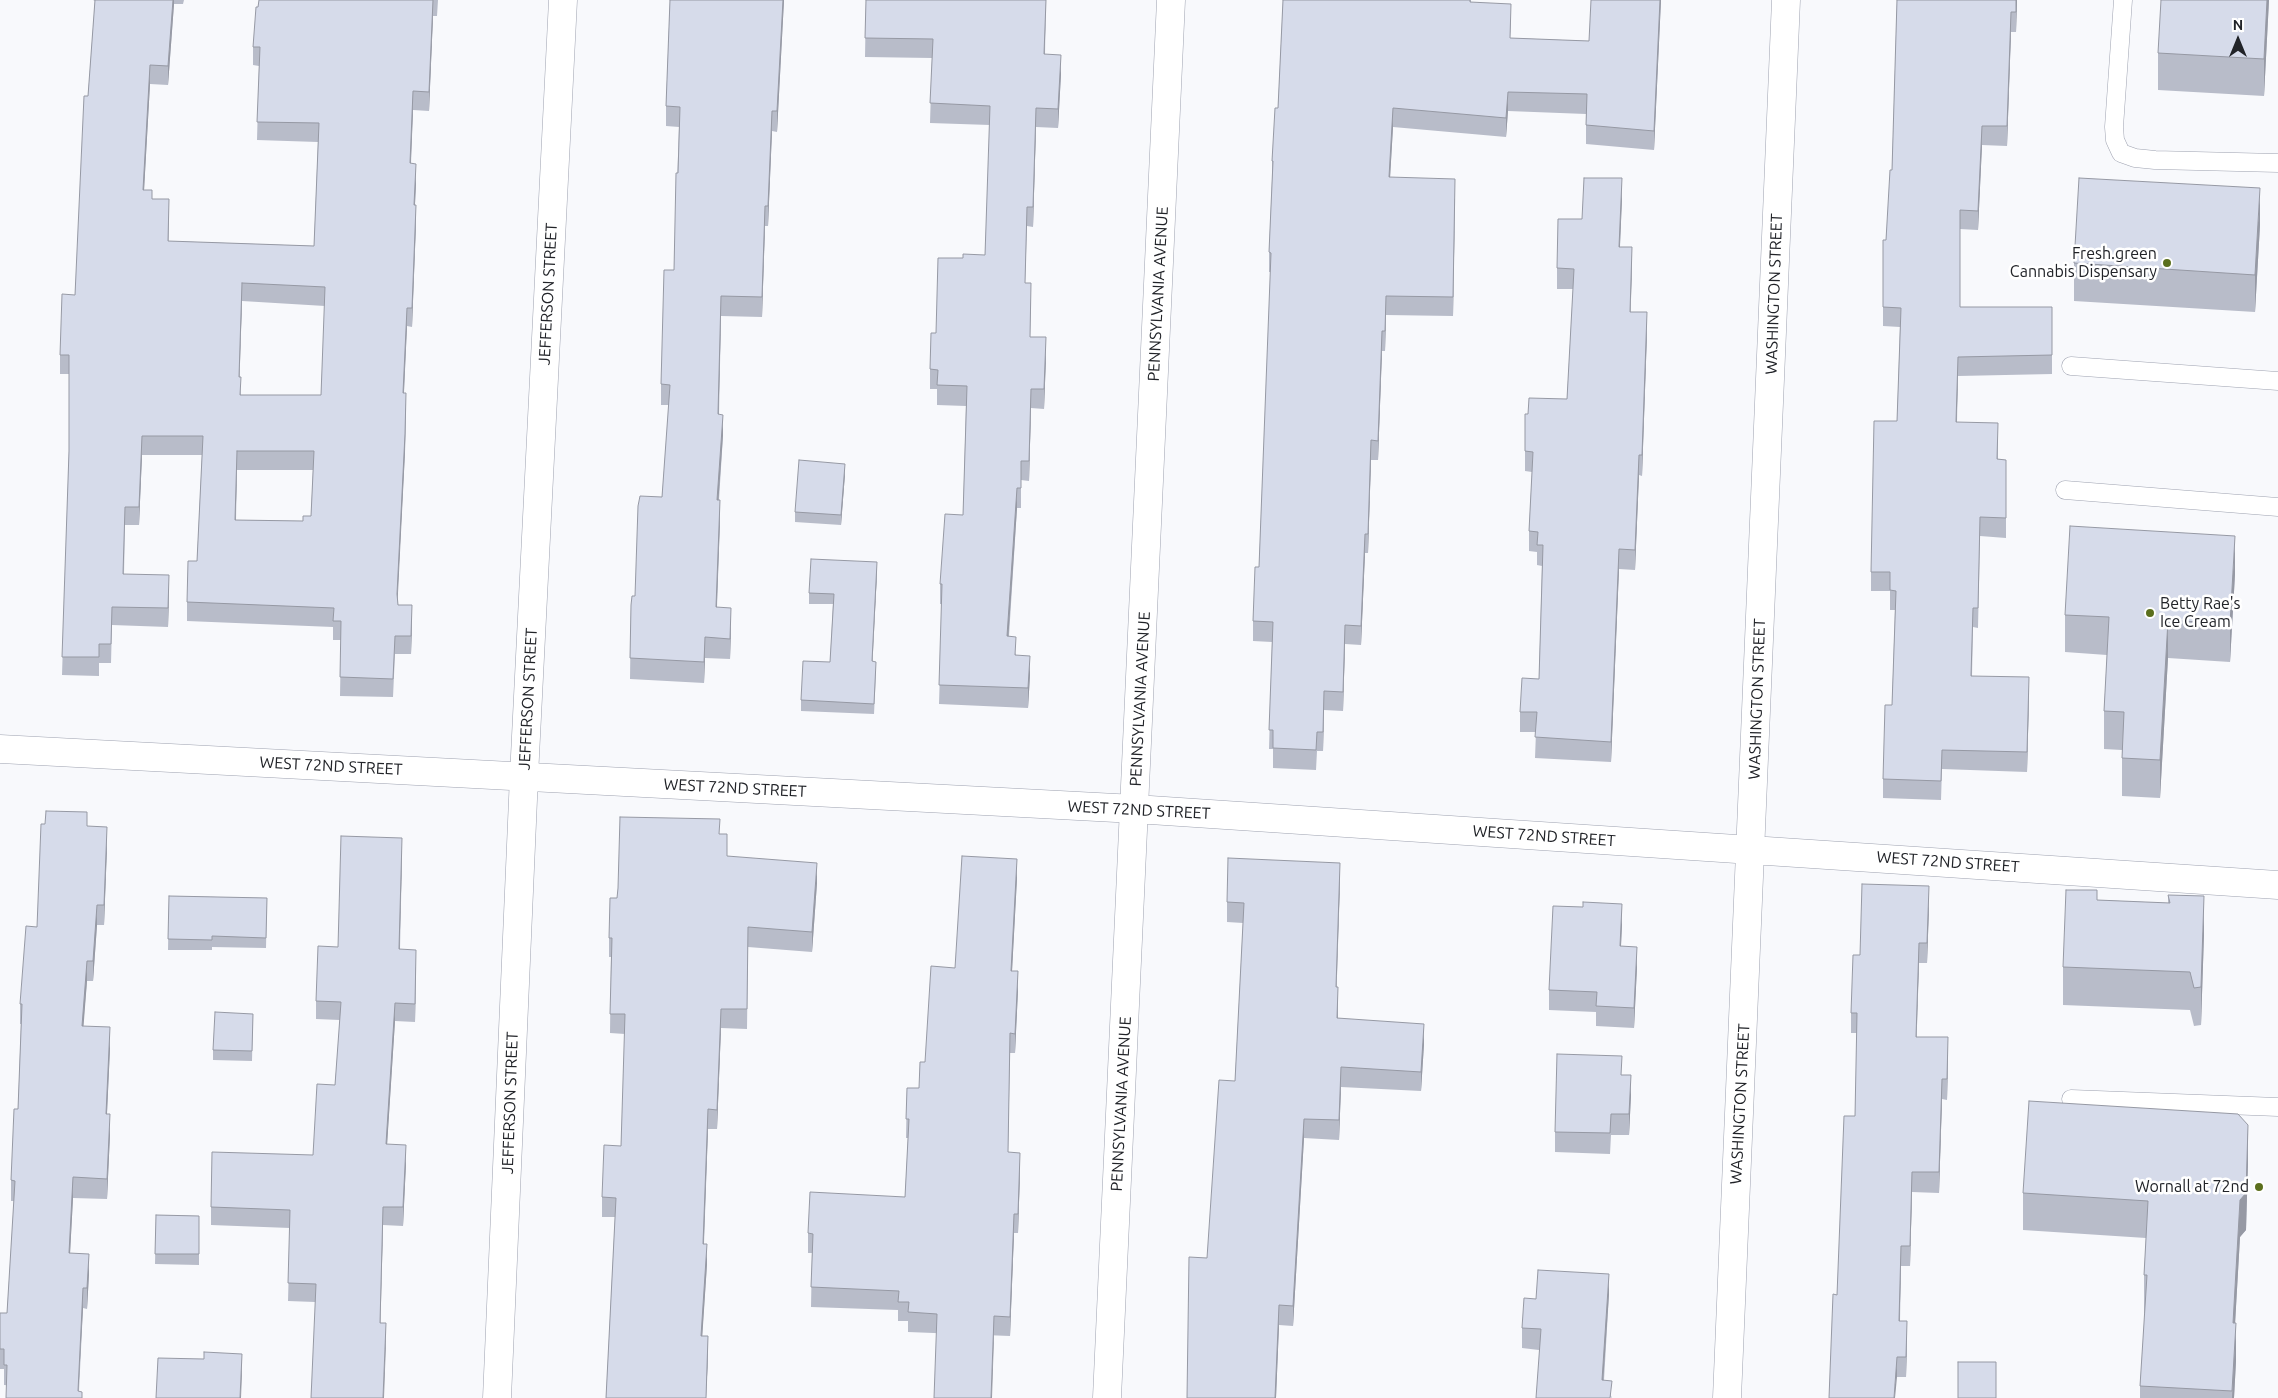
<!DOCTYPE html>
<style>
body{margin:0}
#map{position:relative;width:2278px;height:1398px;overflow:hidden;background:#f8f9fc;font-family:Ubuntu,sans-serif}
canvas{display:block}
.north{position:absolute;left:2213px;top:15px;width:50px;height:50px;-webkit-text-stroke:4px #fff;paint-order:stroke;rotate:0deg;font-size:14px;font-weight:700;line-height:20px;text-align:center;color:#212328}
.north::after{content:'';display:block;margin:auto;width:18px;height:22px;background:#212328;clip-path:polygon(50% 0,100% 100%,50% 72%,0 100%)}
</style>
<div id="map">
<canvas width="2278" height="1398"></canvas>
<div class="north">N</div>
</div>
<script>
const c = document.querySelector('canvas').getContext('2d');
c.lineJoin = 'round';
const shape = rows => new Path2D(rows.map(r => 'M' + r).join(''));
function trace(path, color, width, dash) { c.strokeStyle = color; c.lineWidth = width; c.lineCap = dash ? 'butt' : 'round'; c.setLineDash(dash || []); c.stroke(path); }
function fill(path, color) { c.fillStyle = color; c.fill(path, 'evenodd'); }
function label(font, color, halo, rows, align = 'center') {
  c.font = font + ' Ubuntu,sans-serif'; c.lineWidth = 5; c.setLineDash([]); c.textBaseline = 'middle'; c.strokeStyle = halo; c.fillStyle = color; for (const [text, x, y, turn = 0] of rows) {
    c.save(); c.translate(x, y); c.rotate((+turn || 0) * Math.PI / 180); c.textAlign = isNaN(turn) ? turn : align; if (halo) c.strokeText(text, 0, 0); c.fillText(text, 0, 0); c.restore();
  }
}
const service = shape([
 [2123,0,2114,127,2115,140,2121,153,2135,158,2155,160,2278,163],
 [2071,366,2278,381],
 [2065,490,2278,507],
 [2071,1099,2278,1107]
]);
const minor = shape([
 [0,749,1135,809,2278,885],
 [497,1398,524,776,563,0],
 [1107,1398,1171,0],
 [1727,1398,1786,0]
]);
trace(service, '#9ea2b0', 19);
trace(minor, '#9ea2b0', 29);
trace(service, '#fff', 18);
trace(minor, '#fff', 28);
fill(shape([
 [93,0,184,0,183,4,174,4,168,85,150,84,144,190,169,217,168,241,314,246,318,142,257,140,259,66,253,65,253,47,258,7,259,0,438,0,437,16,433,16,429,111,413,110,411,164,416,183,415,205,416,223,412,327,407,326,404,393,406,411,405,452,397,601,398,605,412,624,411,654,395,654,393,697,340,696,341,640,333,640,333,627,187,621,187,602,197,561,202,455,142,455,139,525,125,525,124,574,169,594,168,627,112,625,111,663,99,663,99,676,62,675,69,451,69,374,60,374,60,355,75,295,88,96,95,1],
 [242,301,325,306,321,395,241,395,239,377],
 [237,470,313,470,311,516,303,521,236,520],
 [670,0,784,0,777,132,772,131,768,226,765,226,762,317,721,316,719,415,723,435,719,500,720,520,717,607,731,628,730,659,705,658,704,683,630,679,631,605,635,596,662,497,669,405,661,405,661,384,674,270,679,127,666,126,666,106],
 [866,0,1046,0,1045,54,1061,74,1058,128,1036,127,1033,227,1027,226,1025,283,1031,302,1030,337,1046,357,1044,409,1031,408,1029,481,1021,480,1021,508,1017,508,1009,636,1016,655,1030,675,1028,708,939,704,942,604,940,604,940,584,963,515,966,406,937,405,937,389,930,389,930,369,936,333,963,258,985,255,990,125,930,123,932,58,865,57],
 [1283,0,1471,0,1471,2,1511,23,1510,38,1589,41,1661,0,1654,150,1586,144,1586,114,1508,111,1506,137,1393,127,1390,177,1455,199,1453,316,1386,315,1385,351,1382,351,1378,460,1371,460,1368,553,1365,553,1361,645,1345,644,1343,711,1324,710,1323,751,1317,751,1316,770,1273,768,1273,749,1269,749,1272,642,1253,641,1253,621,1259,567,1271,272,1269,272,1269,252,1272,180,1272,161,1278,108],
 [1897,0,2017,0,2016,32,2011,32,2007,146,1982,145,1978,230,1960,229,1960,307,2052,307,2052,374,1958,376,1957,422,1998,442,1998,459,2006,460,2006,538,1980,536,1978,628,1973,627,1972,676,2029,696,2027,772,1942,769,1941,800,1883,798,1883,779,1892,705,1895,610,1890,610,1890,591,1871,591,1871,572,1897,421,1900,327,1883,326,1883,240,1886,240,1892,170],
 [2269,0,2264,96,2158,90,2158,53],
 [1622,198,1620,247,1632,267,1630,312,1647,333,1642,476,1639,475,1635,570,1619,569,1611,762,1535,758,1536,732,1520,732,1520,712,1539,679,1542,566,1537,565,1537,552,1529,551,1529,531,1532,472,1525,471,1525,414,1528,414,1567,399,1573,289,1557,289,1557,268,1582,219],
 [2260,225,2255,312,2074,301,2074,263],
 [845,474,841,525,795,522,795,512],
 [877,573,872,661,876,672,874,714,801,711,801,700,830,662,833,604,809,604,809,593],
 [2235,574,2230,662,2168,658,2160,798,2122,796,2122,750,2104,749,2104,711,2107,655,2065,652,2065,615],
 [87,826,107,847,104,925,97,925,93,981,87,981,83,1026,110,1048,107,1114,110,1134,107,1199,73,1198,70,1253,89,1274,87,1309,83,1308,79,1391,4,1385,4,1369,0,1369,0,1313,7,1313,14,1201,11,1201,11,1180,18,1109,21,1024,20,1024,20,1004],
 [720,834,727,856,817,883,812,952,748,947,747,1029,721,1028,717,1129,708,1129,704,1244,707,1264,702,1336,708,1356,706,1398,606,1398,615,1217,602,1217,602,1197,621,1146,625,1034,610,1033,611,957,609,957,609,938,617,898],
 [402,857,400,949,416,968,415,1022,395,1021,387,1144,406,1163,403,1226,383,1225,380,1323,386,1342,315,1302,288,1301,290,1228,211,1225,211,1207,313,1155,335,1085,340,1020,316,1019,316,1001,338,947],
 [1017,878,1012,971,1018,990,1015,1053,1010,1053,1008,1152,1020,1172,1018,1233,1014,1233,1010,1336,908,1332,908,1321,898,1321,898,1310,811,1307,812,1253,808,1253,808,1233,905,1197,908,1138,906,1138,907,1088,919,1088,925,1062,955,968],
 [1340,882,1336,987,1338,1007,1338,1018,1424,1044,1421,1091,1341,1087,1339,1140,1304,1138,1293,1326,1279,1325,1276,1398,1187,1398,1235,1081,1243,923,1227,922,1227,902],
 [2168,895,2204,934,2201,1025,2194,1026,2190,1010,2063,1005,2063,967,2097,900,2168,903],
 [169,896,267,898,266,948,212,947,212,950,168,950],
 [1583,907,1622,924,1621,946,1637,967,1634,1028,1596,1026,1596,1012,1549,1010,1549,990],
 [1929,907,1927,963,1919,963,1916,1037,1948,1058,1947,1100,1942,1099,1939,1193,1912,1192,1910,1266,1901,1266,1900,1321,1907,1342,1906,1377,1897,1377,1837,1295,1855,1116,1857,1033,1851,1033,1851,1013,1860,955],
 [253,1014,252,1061,213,1060,213,1050],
 [1622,1075,1631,1095,1629,1135,1611,1135,1610,1154,1555,1152,1555,1132],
 [2248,1163,2246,1230,2240,1237,2235,1323,2236,1361,2234,1398,2140,1398,2140,1386,2145,1313,2144,1313,2144,1275,2146,1238,2023,1230,2023,1193],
 [156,1215,199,1216,199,1265,155,1264],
 [1609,1294,1604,1380,1612,1398,1539,1350,1522,1348,1522,1328,1536,1299]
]), '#b8bcc9');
fill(shape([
 [173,0,174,0,174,4,168,85,168,66],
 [433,0,433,16,429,111,429,92],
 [783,0,784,0,777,132,777,111],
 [1046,0,1044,73,1044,54],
 [1660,0,1661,0,1654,150,1654,131],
 [2016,0,2017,0,2016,32],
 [2267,0,2269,0,2264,96,2264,59],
 [2011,12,2011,32,2007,146,2007,126],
 [1061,55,1061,74,1058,128,1058,109],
 [150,65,150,84,143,209,143,190],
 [413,91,413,110,410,182,410,163],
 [1508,92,1508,111,1506,137,1506,118],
 [1036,108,1036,127,1033,227,1033,207],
 [1393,108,1393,127,1389,196,1389,177],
 [772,111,772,131,768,226,768,206],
 [1982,126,1982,145,1978,230,1978,211],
 [416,164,416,183,414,223,414,205],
 [1622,178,1622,198,1619,267,1619,247],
 [1455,179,1455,199,1453,316,1453,297],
 [2260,188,2260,225,2255,312,2255,275],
 [169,199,169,217,168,260,168,241],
 [416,205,416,223,412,327,412,308],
 [765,206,765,226,762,317,762,297],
 [1632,247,1632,267,1630,332,1630,312],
 [242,283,242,301,239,395,239,377],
 [721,296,721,316,718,435,718,414],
 [1386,296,1386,315,1385,351,1385,331],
 [407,308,407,326,403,411,403,393],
 [1647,312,1647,333,1642,476,1642,455],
 [1382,331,1382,351,1378,460,1378,441],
 [1046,337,1046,357,1044,409,1044,389],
 [1958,357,1958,376,1956,442,1956,422],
 [1031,389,1031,408,1029,481,1029,461],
 [406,393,405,452,397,613,397,594],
 [723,415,723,435,717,520,717,500],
 [142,436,142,455,139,525,139,507],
 [1371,440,1371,460,1368,553,1368,534],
 [237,451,237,470,235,539,235,520],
 [1639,455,1639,475,1635,570,1635,550],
 [845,464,845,474,841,525,841,515],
 [1017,488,1017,508,1007,656,1007,636],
 [720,500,720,520,716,628,716,607],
 [1365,534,1365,553,1361,645,1361,626],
 [2235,536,2235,574,2230,662,2230,624],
 [1619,549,1619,569,1611,762,1611,742],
 [877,562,877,573,872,672,872,661],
 [169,575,169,594,168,627,168,608],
 [412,605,412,624,411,654,411,636],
 [731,608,731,628,730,659,730,639],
 [2168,620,2168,658,2160,798,2160,760],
 [1345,625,1345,644,1343,711,1343,692],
 [705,637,705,658,704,683,704,662],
 [1030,656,1030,675,1028,708,1028,688],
 [2029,677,2029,696,2027,772,2027,752],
 [1324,691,1324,710,1323,751,1323,732],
 [107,827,107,847,104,925,104,905],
 [402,838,402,857,399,967,399,949],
 [1017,859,1017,878,1011,990,1011,971],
 [817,863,817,883,812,952,812,932],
 [1340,863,1340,882,1336,1007,1336,987],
 [1929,886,1929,907,1927,963,1927,943],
 [2204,896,2204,934,2201,1025,2201,987],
 [1622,904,1622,924,1620,967,1620,946],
 [97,905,97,925,93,981,93,961],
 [1919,943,1919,963,1916,1057,1916,1037],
 [1637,947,1637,967,1634,1028,1634,1008],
 [416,950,416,968,415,1022,415,1004],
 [87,961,87,981,82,1046,82,1026],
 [1018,971,1018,990,1015,1053,1015,1034],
 [1338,987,1338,1007,1337,1038,1337,1018],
 [395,1003,395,1021,386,1162,386,1144],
 [721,1009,721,1028,717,1129,717,1110],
 [1424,1024,1424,1044,1421,1091,1421,1072],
 [110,1027,110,1048,106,1134,106,1114],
 [1948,1037,1948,1058,1947,1100,1947,1079],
 [1341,1067,1341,1087,1339,1140,1339,1120],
 [1631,1075,1631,1095,1629,1135,1629,1114],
 [1942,1079,1942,1099,1939,1193,1939,1172],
 [708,1109,708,1129,703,1264,703,1244],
 [110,1114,110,1134,107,1199,107,1179],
 [1304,1119,1304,1138,1293,1326,1293,1306],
 [2248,1125,2248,1163,2246,1230,2240,1237,2233,1360,2233,1323,2240,1200],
 [406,1145,406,1163,403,1226,403,1207],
 [1020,1153,1020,1172,1018,1233,1018,1214],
 [1912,1172,1912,1192,1910,1266,1910,1246],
 [73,1177,73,1198,69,1273,69,1253],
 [383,1207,383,1225,380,1341,380,1323],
 [1014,1214,1014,1233,1010,1336,1010,1317],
 [707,1244,707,1264,701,1356,701,1336],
 [1901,1246,1901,1266,1899,1341,1899,1321],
 [89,1254,89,1274,87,1309,87,1288],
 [1609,1274,1609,1294,1602,1398,1602,1380],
 [83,1288,83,1308,78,1398],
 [1279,1305,1279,1325,1276,1398,1275,1398],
 [994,1316,994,1336,992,1398,991,1398],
 [1907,1321,1907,1342,1906,1377,1906,1357],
 [386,1323,386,1342,384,1398,383,1398],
 [2236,1323,2236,1361,2234,1398,2232,1398],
 [708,1336,708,1356,706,1398],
 [242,1354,242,1372,241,1398,240,1398],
 [1897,1357,1897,1377,1895,1398,1894,1398]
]), '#9699a4');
const building = shape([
 [95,0,173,0,168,66,150,65,143,190,152,190,152,199,169,199,168,241,314,246,319,123,257,122,260,47,253,47,256,7,258,7,259,0,433,0,429,92,413,91,410,163,416,164,414,205,416,205,412,308,407,308,403,393,406,393,405,434,397,594,398,605,412,605,411,636,395,636,393,679,340,677,341,621,333,621,334,608,187,602,188,561,197,561,203,436,142,436,139,507,125,507,123,574,169,575,168,608,112,607,111,644,99,644,99,657,62,657,69,451,69,355,60,355,62,294,75,295,84,96,88,96,95,0],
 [242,283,325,287,321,395,240,395,241,377,239,377,242,283],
 [237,451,314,451,311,516,303,516,303,521,235,520,237,451],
 [670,0,783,0,777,111,772,111,768,206,765,206,762,297,721,296,718,414,723,415,717,500,720,500,716,607,731,608,730,639,705,637,704,662,630,658,631,605,632,596,635,596,638,506,640,496,662,497,670,385,661,384,664,270,674,270,676,173,678,173,680,107,666,106,670,0],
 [866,0,1046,0,1044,54,1061,55,1058,109,1036,108,1033,207,1027,207,1025,283,1031,283,1030,337,1046,337,1044,389,1031,389,1029,461,1021,461,1021,488,1017,488,1007,636,1016,637,1015,655,1030,656,1028,688,939,685,942,584,940,584,945,514,963,515,967,386,937,385,938,370,930,369,931,333,936,333,938,258,963,258,963,254,985,255,990,106,930,103,933,39,865,38,866,0],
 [1283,0,1470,0,1470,2,1511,4,1510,38,1589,41,1591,0,1660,0,1654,131,1586,125,1587,94,1508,92,1506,118,1393,108,1389,177,1455,179,1453,297,1386,296,1385,331,1382,331,1378,441,1371,440,1368,534,1365,534,1361,626,1345,625,1343,692,1324,691,1323,732,1317,732,1316,750,1273,748,1273,730,1269,730,1273,622,1253,621,1255,567,1259,567,1266,383,1271,253,1269,252,1273,161,1272,161,1275,108,1278,108,1283,0],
 [1897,0,2016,0,2016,12,2011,12,2007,126,1982,126,1978,211,1960,210,1960,307,2052,307,2052,355,1958,357,1956,422,1998,423,1997,459,2006,460,2006,518,1980,517,1978,608,1973,608,1971,676,2029,677,2027,752,1942,750,1941,781,1883,779,1885,705,1892,705,1896,591,1890,590,1890,572,1871,572,1873,471,1874,421,1897,421,1901,308,1883,307,1883,240,1886,240,1890,170,1892,170,1897,0],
 [2161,0,2267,0,2264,59,2158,53,2161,0],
 [1584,178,1622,178,1619,247,1632,247,1630,312,1647,312,1642,455,1639,455,1635,550,1619,549,1611,742,1535,737,1537,712,1520,712,1522,678,1539,679,1543,545,1537,545,1538,532,1529,531,1533,452,1525,451,1525,414,1528,414,1529,398,1567,399,1574,269,1557,268,1558,219,1582,219,1584,178],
 [2079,178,2260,188,2255,275,2074,263,2079,178],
 [799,460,845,464,841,515,795,512,799,460],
 [2070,526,2235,536,2230,624,2168,620,2160,760,2122,758,2124,712,2104,711,2109,617,2065,615,2070,526],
 [811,559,877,562,872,661,876,662,874,704,801,700,803,661,830,662,834,594,809,593,811,559],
 [46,811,87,812,87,826,107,827,104,905,97,905,93,961,87,961,82,1026,110,1027,106,1114,110,1114,107,1179,73,1177,69,1253,89,1254,87,1288,83,1288,78,1391,82,1392,82,1398,6,1398,7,1365,4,1365,4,1349,0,1349,0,1313,7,1313,15,1181,11,1180,14,1109,18,1109,22,1004,20,1004,26,926,37,927,41,824,45,824,46,811],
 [620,817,720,819,719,834,727,834,727,856,817,863,812,932,748,927,747,1009,721,1009,717,1110,708,1109,703,1244,707,1244,701,1336,708,1336,706,1398,606,1398,616,1198,602,1197,604,1145,621,1146,625,1014,610,1014,612,938,609,938,610,898,617,898,618,888,620,817],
 [341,836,402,838,399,949,416,950,415,1004,395,1003,386,1144,406,1145,403,1207,383,1207,380,1323,386,1323,383,1398,311,1398,316,1284,288,1283,290,1210,211,1207,212,1152,313,1155,317,1084,335,1085,341,1002,316,1001,318,946,338,947,341,836],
 [962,856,1017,859,1011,971,1018,971,1015,1034,1010,1033,1008,1152,1020,1153,1018,1214,1014,1214,1010,1317,994,1316,991,1398,934,1398,937,1314,908,1312,909,1302,898,1302,899,1291,811,1287,813,1234,808,1233,810,1192,905,1197,909,1119,906,1119,907,1088,919,1088,920,1062,925,1062,931,966,955,968,962,856],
 [1228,858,1340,863,1336,987,1338,987,1337,1018,1424,1024,1421,1072,1341,1067,1339,1120,1304,1119,1293,1306,1279,1305,1275,1398,1187,1398,1189,1257,1207,1258,1219,1080,1235,1081,1244,903,1227,902,1228,858],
 [1862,884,1929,886,1927,943,1919,943,1916,1037,1948,1037,1947,1079,1942,1079,1939,1172,1912,1172,1910,1246,1901,1246,1899,1321,1907,1321,1906,1357,1897,1357,1894,1398,1829,1398,1833,1294,1837,1295,1844,1116,1855,1116,1857,1013,1851,1013,1853,955,1860,955,1862,884],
 [2066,890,2097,890,2097,900,2170,903,2168,895,2204,896,2201,987,2194,988,2190,972,2063,967,2066,890],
 [169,896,267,898,266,938,212,936,212,940,168,939,169,896],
 [1583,902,1622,904,1620,946,1637,947,1634,1008,1596,1006,1597,992,1549,990,1553,906,1583,907,1583,902],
 [215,1012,253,1014,252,1051,213,1050,215,1012],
 [1557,1054,1622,1056,1621,1075,1631,1075,1629,1114,1611,1114,1610,1133,1555,1132,1557,1054],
 [2029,1101,2238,1114,2248,1125,2246,1193,2240,1200,2233,1323,2236,1323,2232,1391,2140,1386,2147,1275,2144,1275,2148,1201,2023,1193,2029,1101],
 [156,1215,199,1216,199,1254,155,1254,156,1215],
 [1538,1270,1609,1274,1602,1380,1612,1381,1610,1398,1536,1398,1541,1329,1522,1328,1524,1298,1536,1299,1538,1270],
 [204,1352,242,1354,240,1398,156,1398,158,1358,204,1359,204,1352],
 [1958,1362,1996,1362,1996,1398,1958,1398,1958,1362]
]);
fill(building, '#d6dbea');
trace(building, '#9699a4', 1);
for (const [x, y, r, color] of [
 [2167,263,5,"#5b6f1d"],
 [2150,613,5,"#5b6f1d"],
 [2259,1187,5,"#5b6f1d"]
]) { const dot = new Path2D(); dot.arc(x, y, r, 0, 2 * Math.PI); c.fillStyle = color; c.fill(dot); trace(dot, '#fff', 2); }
label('16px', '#212328', '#fff', [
 ["Fresh.green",2157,254],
 ["Cannabis Dispensary",2157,272],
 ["Betty Rae's",2160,604,"left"],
 ["Ice Cream",2160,622,"left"],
 ["Wornall at 72nd",2249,1187]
], 'right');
label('16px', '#212328', '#fff', [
 ["JEFFERSON STREET",548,294,-87],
 ["PENNSYLVANIA AVENUE",1158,294,-87],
 ["WASHINGTON STREET",1774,294,-88],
 ["JEFFERSON STREET",528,699,-87],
 ["PENNSYLVANIA AVENUE",1140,699,-87],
 ["WASHINGTON STREET",1757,699,-88],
 ["WEST 72ND STREET",331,766,3],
 ["WEST 72ND STREET",735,788,3],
 ["WEST 72ND STREET",1139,810,3],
 ["WEST 72ND STREET",1544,836,4],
 ["WEST 72ND STREET",1948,862,4],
 ["JEFFERSON STREET",510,1103,-88],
 ["PENNSYLVANIA AVENUE",1121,1104,-87],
 ["WASHINGTON STREET",1740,1104,-87]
]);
</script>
